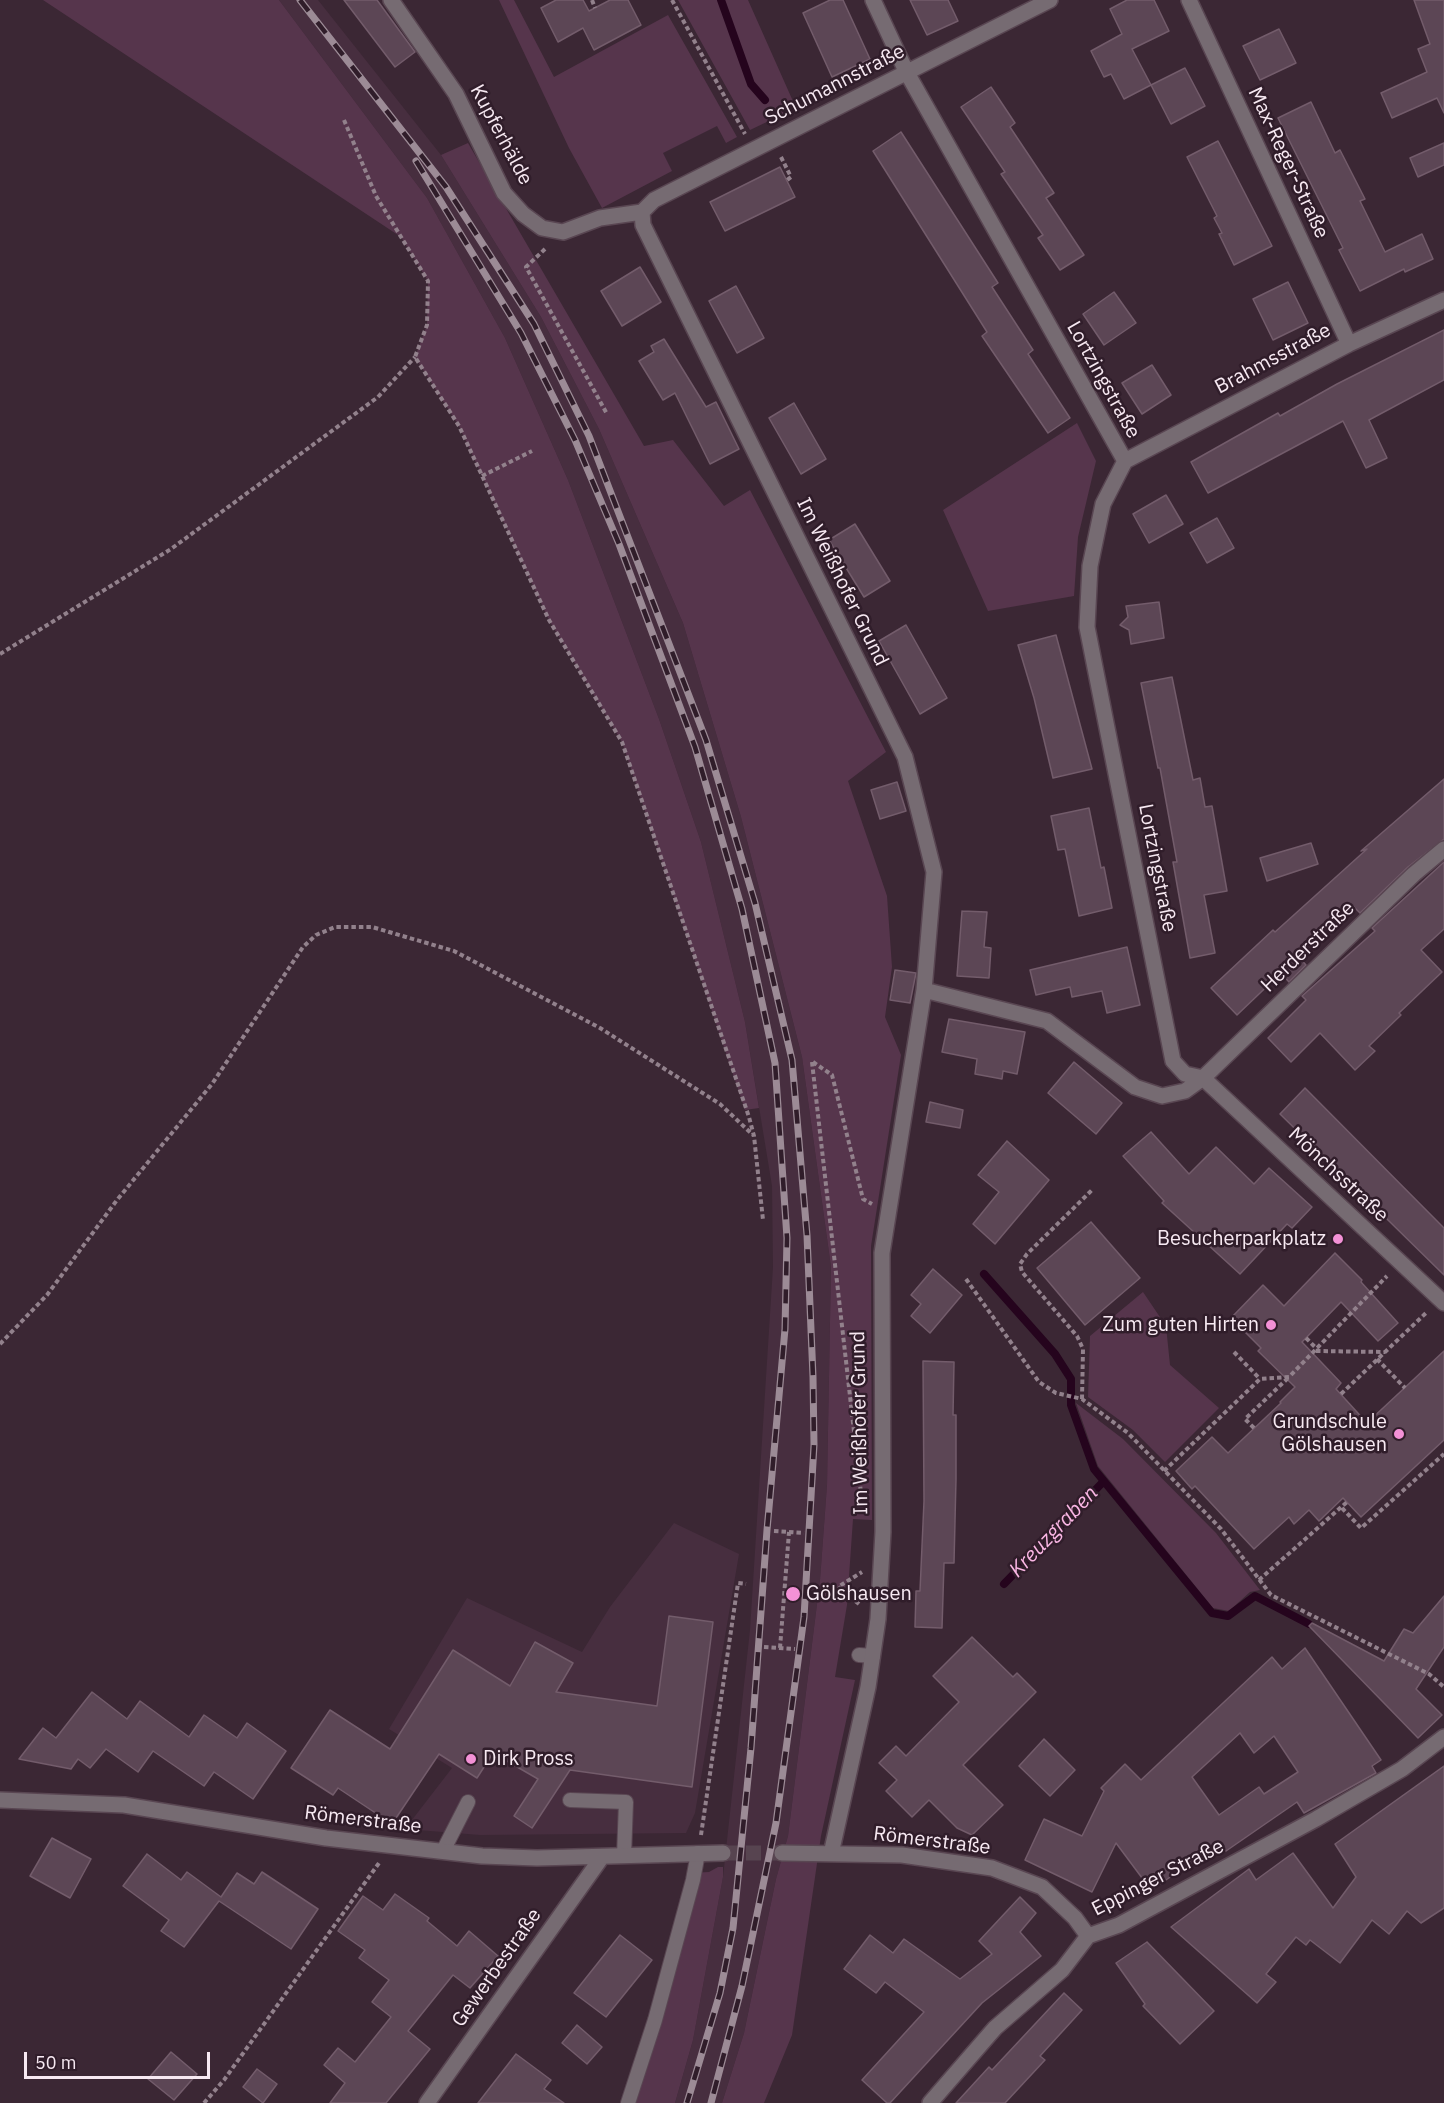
<!DOCTYPE html>
<meta charset="utf-8">
<style>
body{margin:0}
#map{position:relative;width:1444px;height:2103px;overflow:hidden;background:#3b2734;font-family:"IBM Plex Sans",sans-serif}
canvas{display:block}
.scale{position:absolute;left:24px;top:2052px;width:186px;height:27px;box-sizing:border-box;border:3px solid #f7e9f2;border-top:0;padding-left:8px;font-size:18px;line-height:21px;white-space:nowrap;color:#f7e9f2;-webkit-text-stroke:4px #301d2a;paint-order:stroke}
</style>
<div id="map">
<canvas width="1444" height="2103"></canvas>
<div class="scale">50 m</div>
</div>
<script>
const c = document.querySelector('canvas').getContext('2d');
c.lineJoin = 'round';
function fill(path, color) { c.fillStyle = color; c.fill(path, 'evenodd'); }
const shape = rows => new Path2D(rows.map(r => 'M' + r).join(''));
function trace(path, color, width, dash) { c.strokeStyle = color; c.lineWidth = width; c.lineCap = dash ? 'butt' : 'round'; c.setLineDash(dash || []); c.stroke(path); }
function label(font, color, halo, rows, align = 'center') {
  c.font = font + ' "IBM Plex Sans",sans-serif'; c.lineWidth = 5; c.setLineDash([]); c.textBaseline = 'middle'; c.strokeStyle = halo; c.fillStyle = color; for (const [text, x, y, turn = 0] of rows) {
    c.save(); c.translate(x, y); c.rotate((+turn || 0) * Math.PI / 180); c.textAlign = isNaN(turn) ? turn : align; if (halo) c.strokeText(text, 0, 0); c.fillText(text, 0, 0); c.restore();
  }
}
fill(shape([
 [279,0,318,0,441,155,541,317,599,429,683,623,741,817,802,1057,831,1267,827,1485,820,1580,788,1836,776,1879,744,2033,722,2103,675,2103,693,2040,723,1877,750,1630,773,1267,772,1186,745,1022,701,842,659,719,568,480,505,338,427,198],
 [674,1523,739,1554,695,1813,686,1833,480,1835,405,1829,452,1768,389,1729,467,1598,582,1652,610,1607]
]), '#472e3f');
fill(shape([
 [43,0,279,0,427,198,505,338,568,480,659,719,701,842,745,1022,759,1108,745,1110,622,742,549,620,459,426,415,357,427,325,428,281,401,237],
 [499,0,514,0,554,77,668,15,737,137,726,143,717,126,663,153,672,171,602,208,569,148],
 [678,0,748,0,796,108,750,130],
 [468,143,644,446,673,440,724,506,750,490,886,752,848,781,887,896,892,967,885,1017,901,1055,871,1246,872,1520,853,1519,847,1605,835,1677,855,1680,821,1836,792,2035,764,2103,722,2103,744,2033,776,1879,788,1836,820,1580,827,1485,831,1267,802,1057,741,817,683,623,599,429,541,317,441,155],
 [1077,423,1096,461,1078,537,1074,596,988,611,943,510],
 [1143,1292,1166,1326,1170,1365,1219,1408,1165,1462,1133,1430,1088,1397,1090,1336],
 [1076,1403,1123,1439,1216,1533,1260,1590,1250,1592,1229,1611,1213,1608,1098,1466],
 [718,1867,723,1867,723,1877,693,2040,675,2103,624,2103,691,1873,709,1872]
]), '#56354c');
trace(shape([
 [721,0,751,84,765,100],
 [984,1274,1055,1354,1071,1379,1071,1405,1094,1469,1212,1613,1228,1616,1255,1596,1309,1624],
 [1004,1584,1104,1481]
]), '#25041d', 8);
const building = shape([
 [344,0,377,0,415,52,395,67,344,0],
 [556,0,583,0,589,11,610,0,628,0,641,25,594,50,583,28,558,42,541,8,556,0],
 [830,0,843,0,870,59,832,77,803,13,830,0],
 [910,0,948,0,958,21,927,35,910,0],
 [1127,0,1154,0,1169,31,1132,49,1151,85,1124,99,1111,74,1104,77,1091,51,1122,34,1110,9,1127,0],
 [1414,0,1444,0,1444,113,1437,98,1392,118,1381,93,1427,72,1418,49,1430,44,1414,0],
 [1279,29,1296,63,1260,80,1243,46,1279,29],
 [1185,68,1205,106,1171,124,1151,85,1185,68],
 [991,87,1015,123,1010,127,1054,193,1046,198,1084,255,1060,270,1038,238,1043,235,1001,174,1005,172,961,107,991,87],
 [1311,102,1335,153,1340,150,1365,199,1360,201,1385,252,1422,234,1433,259,1405,272,1404,269,1360,291,1339,250,1343,248,1278,118,1311,102],
 [901,132,998,283,992,287,1033,350,1028,354,1070,418,1048,433,982,336,987,332,873,151,901,132],
 [1218,141,1272,246,1234,265,1219,234,1222,233,1214,218,1217,216,1187,157,1218,141],
 [1444,143,1444,165,1418,177,1410,158,1444,143],
 [780,167,795,197,725,231,710,202,780,167],
 [640,267,661,302,622,326,601,291,640,267],
 [1288,282,1308,323,1273,340,1253,299,1288,282],
 [736,286,764,338,737,353,709,301,736,286],
 [1114,292,1136,323,1104,345,1083,314,1114,292],
 [1444,330,1444,380,1369,420,1387,458,1366,468,1343,421,1208,493,1191,462,1278,413,1280,416,1337,384,1444,330],
 [664,339,706,407,716,402,739,449,710,464,675,393,663,400,639,361,654,352,651,346,664,339],
 [1152,365,1171,395,1142,414,1122,383,1152,365],
 [794,403,826,459,801,474,769,418,794,403],
 [1166,495,1183,524,1149,543,1133,514,1166,495],
 [1217,518,1234,548,1207,563,1190,533,1217,518],
 [855,524,890,581,864,597,829,540,855,524],
 [1159,602,1164,638,1131,644,1129,630,1120,625,1128,617,1126,606,1159,602],
 [906,625,947,698,920,714,879,641,906,625],
 [1056,635,1092,769,1053,778,1034,698,1018,645,1056,635],
 [1172,677,1193,780,1200,778,1205,807,1212,806,1227,891,1204,895,1215,953,1190,958,1173,862,1177,862,1160,768,1158,768,1141,683,1172,677],
 [1444,779,1444,839,1408,867,1360,913,1350,903,1295,953,1306,965,1289,982,1281,973,1237,1015,1211,988,1273,930,1275,932,1367,849,1361,851,1444,779],
 [897,782,906,811,880,819,871,790,897,782],
 [1089,808,1101,868,1104,867,1112,908,1079,916,1065,849,1058,850,1051,816,1089,808],
 [1311,843,1318,864,1267,881,1260,858,1311,843],
 [1444,862,1444,929,1421,950,1442,972,1399,1013,1401,1015,1369,1046,1375,1051,1355,1070,1320,1033,1291,1062,1268,1038,1306,1000,1302,996,1375,931,1372,928,1444,862],
 [962,911,987,912,984,947,991,948,989,978,957,976,962,911],
 [1127,947,1140,1005,1107,1013,1102,991,1072,997,1070,987,1036,995,1030,970,1127,947],
 [895,970,916,973,910,1003,890,1000,895,970],
 [949,1019,1025,1032,1017,1074,1003,1071,1002,1079,975,1074,977,1059,942,1052,949,1019],
 [1074,1062,1122,1103,1096,1134,1048,1093,1074,1062],
 [1305,1088,1444,1228,1444,1275,1280,1114,1305,1088],
 [930,1102,963,1110,960,1128,926,1122,930,1102],
 [1151,1132,1189,1174,1216,1147,1254,1184,1269,1168,1312,1207,1292,1228,1287,1224,1240,1274,1162,1203,1164,1201,1123,1156,1151,1132],
 [1007,1141,1049,1180,995,1244,973,1224,999,1192,978,1175,1007,1141],
 [1091,1222,1140,1278,1085,1325,1037,1268,1091,1222],
 [1335,1253,1362,1280,1361,1282,1398,1323,1378,1341,1341,1302,1302,1342,1341,1383,1336,1389,1367,1423,1444,1351,1444,1440,1361,1517,1343,1498,1319,1521,1309,1510,1294,1524,1289,1517,1254,1549,1195,1486,1192,1489,1176,1471,1212,1437,1228,1453,1281,1403,1280,1402,1295,1387,1258,1351,1261,1348,1231,1318,1263,1285,1284,1306,1335,1253],
 [933,1269,962,1295,930,1333,911,1316,921,1304,911,1295,933,1269],
 [923,1361,954,1362,953,1415,956,1415,956,1479,954,1563,944,1563,942,1628,915,1627,916,1591,920,1591,924,1501,923,1361],
 [1444,1596,1444,1647,1416,1689,1442,1715,1418,1738,1309,1626,1312,1623,1384,1661,1404,1629,1413,1633,1444,1596],
 [669,1616,713,1622,692,1787,570,1770,532,1828,514,1816,538,1779,493,1753,477,1778,439,1754,392,1824,338,1788,333,1795,291,1768,330,1710,390,1749,453,1650,510,1686,535,1642,573,1663,556,1692,657,1706,669,1616],
 [972,1637,1013,1677,1017,1673,1036,1692,963,1765,1003,1805,972,1835,957,1828,929,1800,912,1817,886,1791,897,1780,879,1763,896,1746,906,1756,959,1702,933,1676,972,1637],
 [1305,1648,1381,1760,1372,1766,1376,1773,1304,1813,1297,1802,1226,1851,1221,1843,1151,1890,1116,1843,1092,1892,1025,1860,1044,1819,1082,1836,1104,1791,1101,1788,1125,1764,1141,1780,1272,1657,1282,1669,1305,1648],
 [1240,1733,1254,1753,1274,1736,1298,1772,1264,1794,1259,1787,1219,1815,1192,1777,1240,1733],
 [92,1692,127,1719,140,1701,189,1737,204,1715,237,1738,247,1723,286,1751,253,1799,214,1772,204,1786,153,1751,138,1772,106,1749,90,1768,78,1759,71,1769,19,1759,43,1728,56,1738,92,1692],
 [1044,1739,1075,1770,1050,1796,1019,1766,1044,1739],
 [1444,1766,1444,1908,1421,1923,1407,1911,1389,1934,1372,1920,1340,1963,1310,1940,1306,1945,1296,1937,1266,1974,1276,1982,1257,2003,1171,1927,1249,1869,1256,1880,1293,1853,1333,1908,1356,1877,1335,1844,1444,1766],
 [52,1838,91,1859,70,1898,30,1876,52,1838],
 [147,1854,181,1880,187,1872,221,1897,237,1873,254,1884,262,1872,318,1909,291,1949,219,1901,184,1947,161,1931,169,1920,123,1886,147,1854],
 [395,1894,429,1918,427,1921,457,1946,469,1931,498,1956,470,1988,453,1975,408,2031,430,2049,386,2103,330,2103,345,2083,324,2065,338,2048,355,2062,391,2017,372,2002,389,1980,359,1958,365,1950,338,1931,363,1896,383,1910,395,1894],
 [1020,1897,1036,1913,1020,1932,1041,1956,982,2003,890,2103,887,2103,862,2080,924,2012,885,1982,876,1993,844,1969,870,1935,893,1953,904,1939,960,1979,992,1954,979,1941,1020,1897],
 [620,1935,652,1960,606,2017,574,1993,620,1935],
 [1147,1942,1214,2011,1180,2044,1143,2006,1145,2004,1116,1963,1147,1942],
 [1064,1993,1082,2010,1040,2056,1045,2060,1005,2103,956,2103,989,2067,992,2070,1064,1993],
 [577,2025,602,2047,587,2064,562,2043,577,2025],
 [171,2052,197,2074,174,2100,148,2079,171,2052],
 [516,2054,551,2080,544,2089,564,2103,478,2103,516,2054],
 [257,2069,277,2084,263,2103,243,2087,257,2069]
]);
fill(building, '#5c4655');
trace(building, '#735c6b', 1.5);
trace(shape([
 [723,1853,782,1853]
]), '#574450', 15, [15, 8]);
const service = shape([
 [859,1655,873,1656],
 [570,1800,626,1802,624,1856],
 [443,1851,468,1802],
 [628,2103,655,2020,693,1880,698,1853]
]);
const minor = shape([
 [391,0,456,94,504,193,523,214,542,228,563,232,600,218,642,212],
 [873,0,906,71,1125,461,1103,504,1090,566,1087,627,1173,1061,1185,1074,1203,1078],
 [1189,0,1349,344],
 [642,212,643,225,905,757,934,872,924,990,882,1253,883,1532,878,1619,868,1687,831,1854],
 [642,212,654,200,1050,0],
 [1125,461,1349,344,1444,300],
 [924,990,1047,1021,1135,1087,1162,1096,1185,1091,1203,1078,1414,874,1444,849],
 [1203,1078,1444,1303],
 [0,1800,124,1805,326,1838,482,1856,537,1858,723,1853],
 [782,1853,902,1855,992,1868,1042,1887,1075,1918,1088,1936],
 [427,2103,602,1857],
 [930,2103,995,2028,1062,1970,1088,1936,1119,1925,1316,1819,1402,1769,1444,1737]
]);
trace(service, '#594652', 16);
trace(minor, '#594652', 18);
trace(shape([
 [592,0,595,8],
 [672,0,745,134],
 [344,120,376,196,428,281,427,325,415,357,459,426,549,620,622,742,749,1117,754,1136,763,1220],
 [781,157,791,177,787,180],
 [545,249,526,267,607,414],
 [482,476,532,451],
 [0,654,171,549,378,397,415,357],
 [812,1062,861,1493],
 [813,1062,832,1075,863,1199,872,1204],
 [966,1279,1039,1382,1056,1393,1082,1399,1128,1433,1221,1529,1271,1595,1429,1674,1444,1687],
 [1306,1338,1317,1349],
 [0,1344,47,1295,117,1200,212,1084,303,947,316,935,335,927,372,927,454,951,600,1028,720,1104,753,1135],
 [1316,1351,1385,1352],
 [1234,1352,1260,1379],
 [1377,1359,1405,1388],
 [1341,1394,1427,1312],
 [1082,1399,1083,1349,1077,1336,1022,1272,1020,1264,1027,1254,1092,1190],
 [1254,1428,1245,1419,1288,1378],
 [1164,1471,1260,1379,1289,1377,1387,1276],
 [1342,1508,1361,1528,1444,1454],
 [774,1531,804,1533],
 [1259,1580,1347,1502],
 [859,1604,838,1587,862,1572],
 [764,1647,795,1649],
 [780,1648,789,1532],
 [701,1835,738,1583,746,1584],
 [204,2103,224,2080,379,1863]
]), '#92818c', 4, [4.5, 3]);
trace(service, '#766b72', 14);
trace(minor, '#766b72', 15);
const rail = shape([
 [300,0,446,187,534,324,589,436,706,740,755,903,792,1060,807,1235,813,1377,814,1445,804,1617,776,1823,742,1986,711,2103],
 [416,161,521,333,575,440,619,544,695,747,742,909,775,1063,787,1238,785,1329,767,1530,751,1748,733,1928,720,1993,687,2103]
]);
trace(rail, '#9c8b96', 7);
trace(rail, '#301d2a', 4.5, [14]);
for (const [x, y, r, color] of [
 [1338,1239,6,"#f391d6"],
 [1271,1325,6,"#f391d6"],
 [1399,1434,6,"#f391d6"],
 [793,1594,8,"#f391d6"],
 [471,1759,6,"#f391d6"]
]) { const dot = new Path2D(); dot.arc(x, y, r, 0, 2 * Math.PI); c.fillStyle = color; c.fill(dot); trace(dot, '#301d2a', 2); }
label('20px', '#f7e9f2', '#301d2a', [
 ["Schumannstraße",835,85,-27],
 ["Kupferhälde",501,135,62],
 ["Max-Reger-Straße",1288,163,65],
 ["Brahmsstraße",1273,359,-28],
 ["Lortzingstraße",1103,380,61],
 ["Im Weißhofer Grund",842,582,64],
 ["Lortzingstraße",1157,868,79],
 ["Herderstraße",1308,947,-44],
 ["Mönchsstraße",1338,1175,43],
 ["Im Weißhofer Grund",860,1423,-91],
 ["Römerstraße",363,1820,7],
 ["Römerstraße",932,1841,7],
 ["Eppinger Straße",1158,1878,-27],
 ["Gewerbestraße",497,1968,-55]
]);
label('20px', '#f7e9f2', '#301d2a', [
 ["Besucherparkplatz",1326,1239],
 ["Zum guten Hirten",1259,1325],
 ["Grundschule",1387,1422],
 ["Gölshausen",1387,1445],
 ["Gölshausen",806,1594,"left"],
 ["Dirk Pross",483,1759,"left"]
], 'right');
label('italic 21px', '#fab6e4', '#301d2a', [
 ["Kreuzgraben",1054,1532,-46]
]);
</script>
